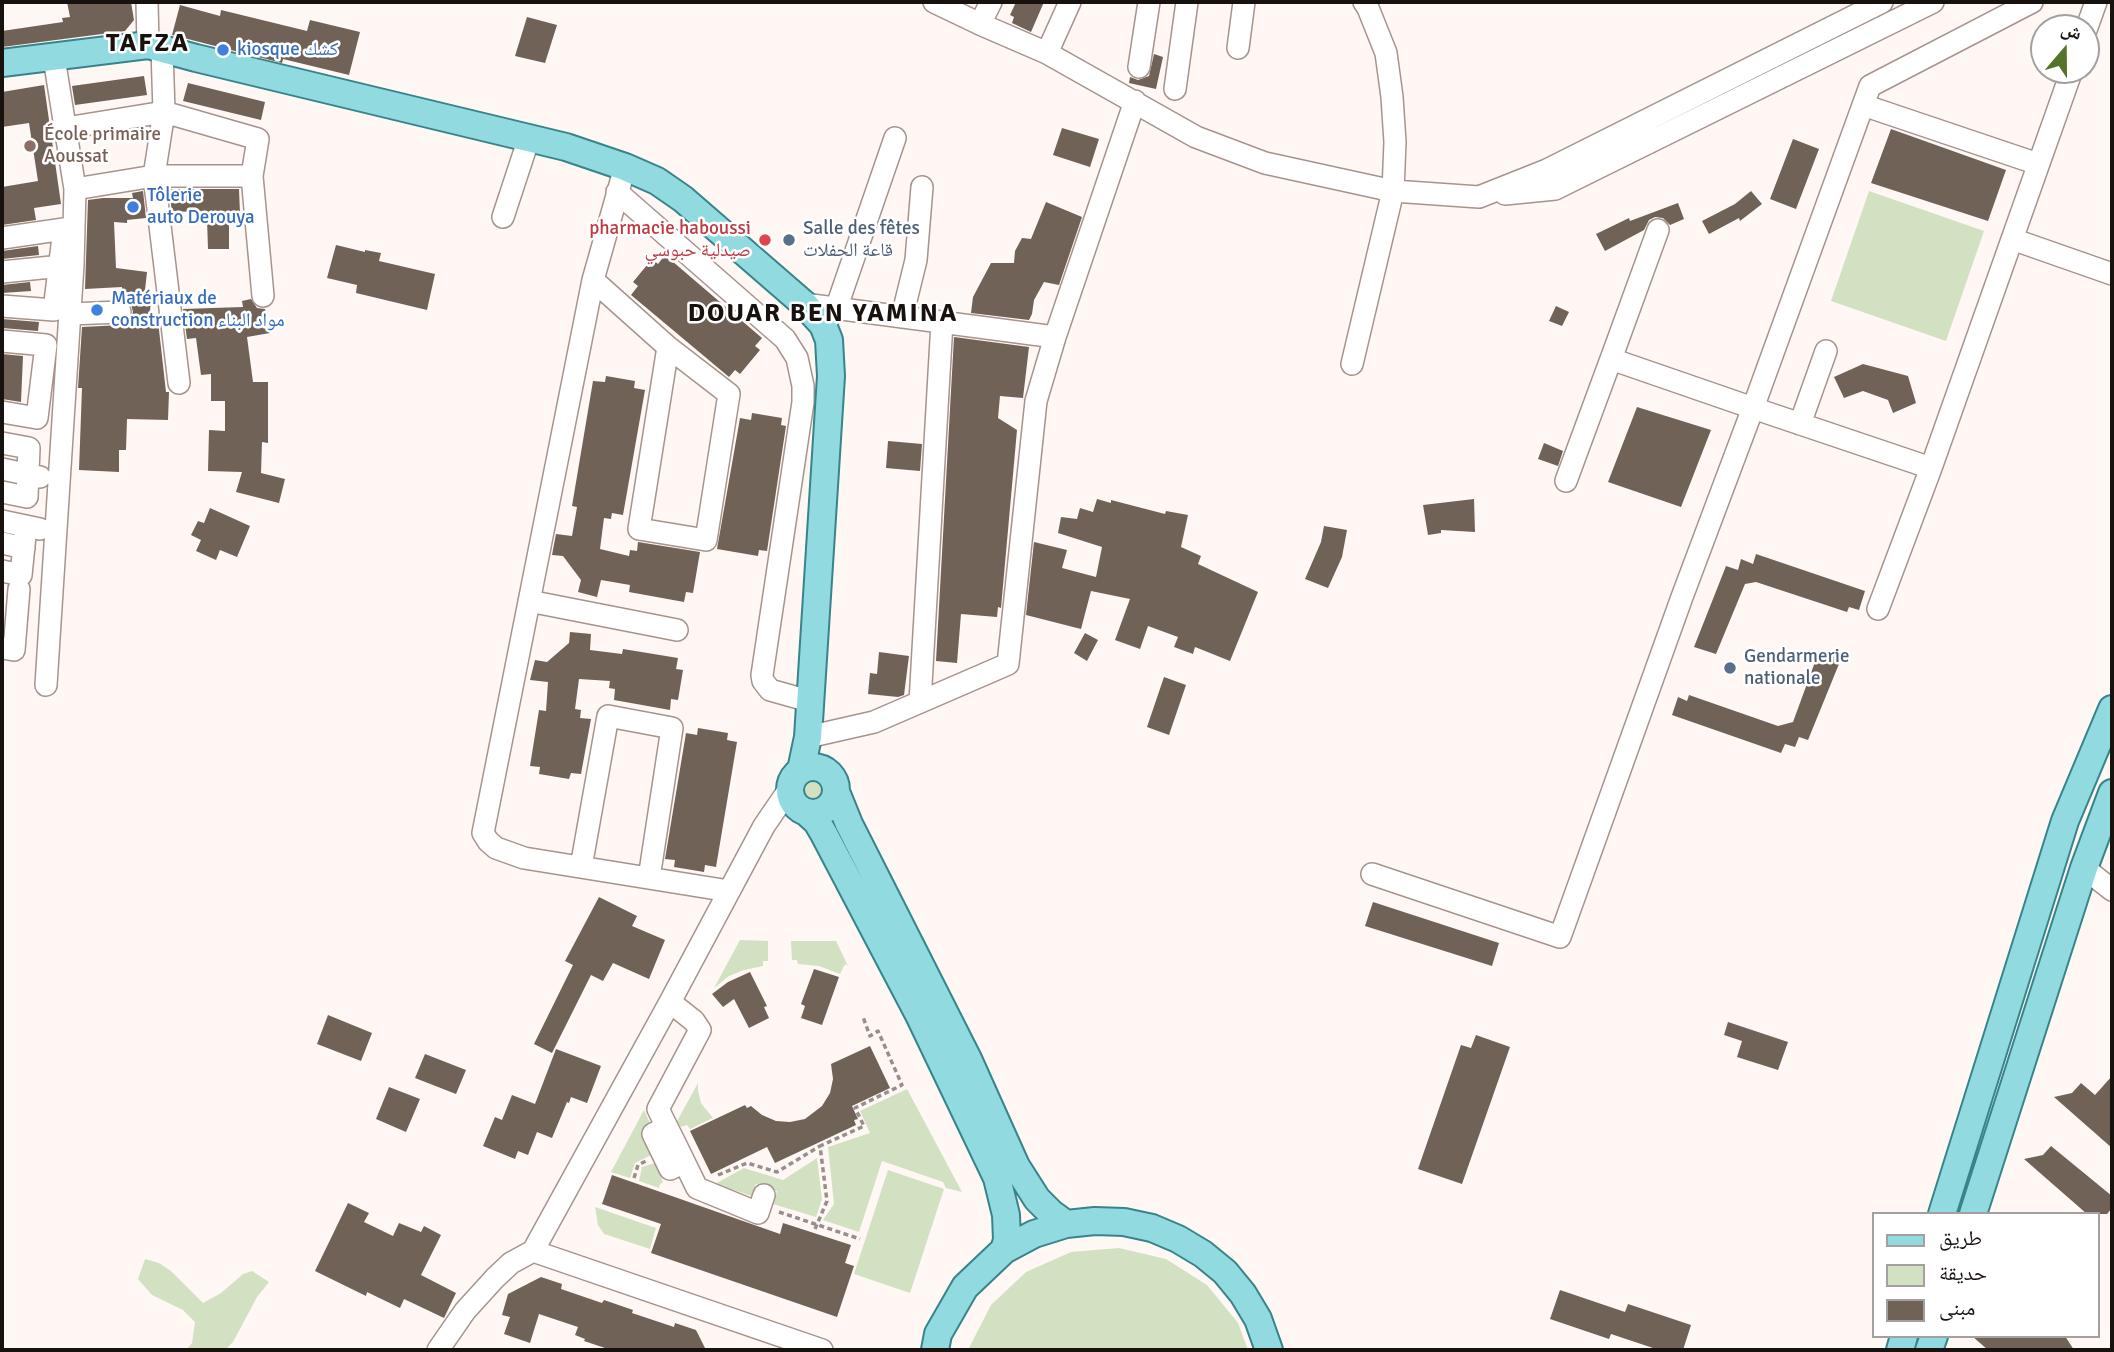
<!DOCTYPE html>
<meta charset="utf-8">
<style>
body{margin:0}
#map{position:relative;width:2114px;height:1352px;overflow:hidden;background:#fff7f3;font-family:Signika,"Noto Naskh Arabic",sans-serif}
canvas{display:block}
.frame{position:absolute;inset:0;border:4px solid #18120f;pointer-events:none}
.legend{position:absolute;left:1872px;top:1212px;width:228px;height:126px;box-sizing:border-box;background:#fff;border:2px solid #a3a09f;margin:0;padding:9px 12px;list-style:none;font-size:21px;color:#18120f}
.legend li{display:flex;align-items:center;gap:14px;height:35px}
.legend b{width:35px;border:2px solid #a3a09f}
.north{position:absolute;left:2030px;top:14px;width:70px;height:70px;box-sizing:border-box;background:#fff;border:2px solid #a3a09f;border-radius:50%;rotate:20deg;font-size:19px;font-weight:700;line-height:28px;text-align:center;color:#18120f}
.north::after{content:'';display:block;margin:auto;width:24px;height:32px;background:#567429;clip-path:polygon(50% 0,100% 100%,50% 72%,0 100%)}
</style>
<div id="map">
<canvas width="2114" height="1352"></canvas>
<div class="frame"></div>
<ul class="legend">
<li><b style="height:9px;background:#91dae0"></b>طريق</li>
<li><b style="height:19px;background:#d2e1c1"></b>حديقة</li>
<li><b style="height:19px;background:#716258"></b>مبنى</li>
</ul>
<div class="north">ش</div>
</div>
<script>
const c = document.querySelector('canvas').getContext('2d');
c.lineJoin = 'round';
function fill(path, color) { c.fillStyle = color; c.fill(path, 'evenodd'); }
const shape = rows => new Path2D(rows.map(r => 'M' + r).join(''));
function trace(path, color, width, dash) { c.strokeStyle = color; c.lineWidth = width; c.lineCap = dash ? 'butt' : 'round'; c.setLineDash(dash || []); c.stroke(path); }
function label(font, color, halo, rows, align = 'center') {
  c.font = font + ' Signika,"Noto Naskh Arabic",sans-serif'; c.lineWidth = 5; c.setLineDash([]); c.textBaseline = 'middle'; c.strokeStyle = halo; c.fillStyle = color; for (const [text, x, y, turn = 0] of rows) {
    c.save(); c.translate(x, y); c.rotate((+turn || 0) * Math.PI / 180); c.textAlign = isNaN(turn) ? turn : align; if (halo) c.strokeText(text, 0, 0); c.fillText(text, 0, 0); c.restore();
  }
}
fill(shape([
 [1869,191,1984,231,1946,341,1831,301],
 '798 788a13 13 0 1 1 26 0a13 13 0 1 1-26 0Z',
 [740,940,768,941,768,961,763,961,763,966,744,970,729,976,714,988],
 [791,941,836,941,848,966,845,964,840,974,819,966,798,964,797,960,792,960],
 [698,1083,698,1091,701,1103,713,1118,690,1129,687,1125,681,1127,677,1121],
 [907,1089,962,1192,946,1188,943,1182,882,1161,859,1232,823,1220,834,1204,828,1147,870,1133,860,1111],
 [644,1110,651,1125,641,1131,651,1155,635,1163,630,1178,611,1172],
 [817,1158,822,1199,816,1217,773,1204,777,1191,756,1184,752,1196,715,1184,744,1168,783,1180],
 [655,1163,663,1182,660,1184,659,1188,639,1181,642,1167],
 [888,1170,944,1189,910,1293,854,1274],
 [595,1207,656,1228,650,1249,604,1234,598,1225],
 [1119,1248,1166,1259,1207,1285,1238,1323,1248,1350,968,1350,991,1305,1026,1272,1071,1252],
 [145,1259,159,1263,171,1271,203,1303,221,1293,243,1274,252,1271,269,1282,257,1297,233,1342,225,1350,186,1350,192,1343,195,1322,183,1310,152,1295,138,1279]
]), '#d2e1c1');
fill(shape([
 [67,2,131,2,134,20,125,31,2,47,2,31,63,22,62,18,70,17],
 [1016,2,1044,2,1031,32,1012,23,1014,17,1010,15],
 [180,5,220,16,221,10,307,31,310,20,360,32,349,75,283,59,282,63,172,35],
 [527,17,557,25,545,63,515,56],
 [1154,54,1163,57,1156,89,1129,83,1130,77,1138,80,1149,76],
 [144,76,147,95,75,105,72,86],
 [188,83,265,102,261,120,183,101],
 [44,85,61,204,34,208,36,220,2,225,2,187,38,181,29,123,2,127,2,92],
 [1062,128,1099,139,1090,167,1053,155],
 [1891,129,2006,170,1988,221,1871,183],
 [1793,139,1819,149,1796,209,1770,199],
 [169,189,239,189,240,214,229,215,229,249,208,249,207,219,205,219,205,211,172,212],
 [143,191,146,218,127,220,127,223,114,222,116,268,147,272,144,299,151,300,149,322,158,321,166,392,169,392,168,420,127,419,126,450,119,450,119,472,79,470,82,388,78,388,82,327,121,325,128,323,133,312,131,304,121,299,122,287,85,289,88,200,103,198,133,198,132,193],
 [1751,191,1762,204,1740,221,1739,218,1709,234,1702,221,1735,204],
 [1046,202,1082,217,1059,285,1044,282,1034,300,1032,314,1029,320,971,313,973,297,991,263,1014,263,1015,251,1022,238,1031,239],
 [1678,203,1684,219,1670,225,1663,218,1655,217,1649,220,1644,230,1605,251,1596,234,1629,218,1630,221],
 [336,245,365,252,365,250,381,253,379,261,435,274,427,310,356,293,357,285,327,278],
 [38,246,39,255,2,259,2,251],
 [665,255,762,338,755,346,760,350,740,374,735,370,729,377,631,295,638,286,633,282,652,259,658,264],
 [30,282,31,291,2,293,2,285],
 [251,299,257,308,265,309,270,333,247,337,253,382,268,382,268,443,262,442,261,473,285,479,279,503,236,492,242,472,208,471,209,430,225,431,225,401,211,401,211,374,201,375,196,338,187,339,183,309,243,307,242,301],
 [1556,306,1569,312,1562,326,1549,321],
 [2,319,39,322,38,331,2,328],
 [954,337,1029,347,1023,398,1000,396,998,418,1017,430,1001,608,998,607,997,617,961,614,957,663,936,661],
 [2,354,23,356,21,402,2,399],
 [1863,364,1908,376,1916,403,1893,413,1888,400,1863,391,1844,398,1834,377],
 [606,376,635,381,634,388,645,390,623,515,612,513,611,519,604,518,600,549,629,556,630,550,637,551,638,542,700,552,693,593,686,592,684,602,629,592,630,585,601,580,597,597,578,592,581,580,563,556,552,555,556,534,572,536,577,507,572,506,593,381,605,382],
 [1637,407,1711,430,1681,507,1608,482],
 [752,413,782,418,781,425,786,426,767,551,759,550,758,556,717,549,740,418,751,420],
 [888,441,922,444,920,471,886,468],
 [1544,443,1563,451,1558,466,1538,459],
 [1097,499,1111,503,1111,500,1165,514,1166,511,1188,515,1181,547,1201,556,1198,564,1258,592,1230,661,1195,647,1193,654,1174,647,1178,637,1148,626,1140,649,1115,640,1130,599,1091,591,1081,629,1026,615,1034,542,1067,550,1062,568,1096,577,1102,547,1058,533,1061,517,1077,519,1080,508,1093,512],
 [1474,499,1475,532,1441,530,1441,533,1428,535,1423,505],
 [210,508,250,526,237,557,220,550,216,560,196,551,201,540,191,535,198,521,204,523],
 [1324,526,1347,530,1342,557,1328,588,1305,579,1321,542],
 [1756,554,1865,591,1859,610,1849,607,1847,612,1756,582,1745,584,1716,654,1694,647,1726,566,1738,570,1741,559,1753,564],
 [570,632,591,634,590,650,622,654,623,649,678,658,676,669,683,670,678,700,671,699,670,710,614,700,615,689,609,688,610,681,579,679,575,709,581,710,580,718,591,719,581,774,571,773,569,779,539,774,540,767,530,766,539,710,546,711,548,682,530,680,535,660,547,662,569,643],
 [1085,633,1098,640,1087,661,1074,653],
 [1819,651,1841,659,1808,740,1799,737,1795,747,1785,744,1781,753,1672,715,1678,697,1687,701,1689,695,1778,726,1793,722],
 [879,652,909,656,904,695,898,697,868,694,870,673,877,674],
 [1164,677,1186,685,1169,735,1147,727],
 [698,728,728,733,727,740,737,742,716,867,705,865,704,872,674,867,675,860,665,859,686,733,697,735],
 [599,897,637,916,632,926,665,940,649,979,613,963,603,981,591,975,552,1053,534,1044,573,965,565,961],
 [1373,902,1499,943,1492,966,1365,926],
 [814,969,839,977,822,1025,801,1018,805,1006,801,1004],
 [750,972,767,1006,764,1007,769,1018,749,1028,734,999,723,1007,712,994,728,982],
 [328,1015,372,1033,361,1061,317,1044],
 [1728,1022,1788,1042,1778,1070,1737,1057,1742,1041,1724,1035],
 [1476,1035,1510,1047,1462,1184,1418,1169,1461,1045,1471,1048],
 [870,1046,890,1088,852,1106,858,1119,854,1120,856,1125,775,1163,767,1147,711,1174,690,1131,745,1105,747,1108,751,1106,762,1115,776,1121,790,1122,805,1119,822,1106,830,1093,833,1079,831,1064],
 [556,1049,601,1066,587,1103,571,1097,569,1103,567,1102,552,1138,537,1132,528,1155,518,1151,515,1159,483,1146,495,1117,502,1120,512,1095,535,1104],
 [425,1054,466,1070,456,1094,415,1078],
 [2112,1076,2112,1148,2054,1097,2072,1093,2081,1083,2095,1095],
 [389,1087,420,1099,406,1132,376,1119],
 [2051,1146,2112,1196,2112,1208,2107,1214,2087,1214,2024,1159,2043,1155],
 [612,1175,780,1234,783,1223,851,1245,845,1263,854,1266,837,1317,651,1253,661,1224,602,1204],
 [348,1203,369,1213,364,1222,393,1236,399,1223,421,1232,424,1226,441,1235,421,1275,456,1293,444,1318,404,1299,400,1308,367,1292,366,1296,315,1271],
 [541,1277,562,1284,561,1289,602,1303,604,1300,633,1310,632,1313,674,1327,675,1323,696,1330,706,1350,611,1350,584,1341,585,1339,575,1335,578,1327,539,1314,530,1343,504,1334,510,1317,502,1315,508,1294],
 [1560,1290,1625,1312,1628,1304,1691,1325,1683,1350,1659,1350,1611,1334,1609,1339,1550,1319],
 [1972,1336,2065,1336,2074,1350,1988,1350]
]), '#716258');
const minor = shape([
 [147,2,148,45],
 [934,2,980,24,991,2],
 [2032,2,1870,86,1753,408,1931,468,2072,70],
 [980,24,1047,53,1196,137,1265,163,1393,191,1479,197,1547,170,1882,2],
 [2086,30,2096,2],
 [1238,48,1244,2],
 [162,49,164,112,154,176,179,383],
 [1047,53,1070,2],
 [54,58,75,189],
 [1139,67,1149,2],
 [1175,89,1187,2],
 [1863,105,2038,164],
 [625,167,593,280,483,833,488,841,496,848,524,858,729,891],
 [252,176,263,296],
 [617,192,785,339,797,358,803,386,803,402,762,675,763,681,770,690,809,701],
 [1505,194,1555,189,1933,2],
 [503,217,529,138],
 [2,238,64,229,54,310,2,306],
 [2012,239,2112,274],
 [2,272,71,265],
 [593,280,668,347],
 [804,304,1055,337],
 [70,314,120,312],
 [902,317,916,260,922,187],
 [828,319,836,309,895,138],
 [2,341,46,345,37,418,2,412],
 [668,347,729,394,706,540,639,529,668,347],
 [1611,359,1658,230],
 [1352,364,1393,191,1395,142,1392,97,1386,53,1368,8,1364,2],
 [1800,424,1826,351],
 [2,443,29,448,27,497,2,492],
 [2,469,40,477],
 [2,521,40,529],
 [2,543,24,548],
 [2,571,21,575,26,526],
 [529,601,677,630],
 [1878,609,1931,468],
 [2,648,14,650,19,589],
 [46,685,73,265,75,189,154,176,252,176,258,139,164,112,66,128],
 [920,702,942,322],
 [808,737,874,722,1008,664,1036,401,1055,337,1135,101],
 [581,867,608,716,672,728,649,878],
 [2084,868,2112,890],
 [1372,874,1560,937,1682,597,1753,408,1611,359,1566,481],
 [670,1002,694,1021,700,1030,658,1109,675,1143,697,1188,758,1213,764,1195],
 [667,1127,653,1134,670,1169,684,1162],
 [533,1251,822,1350],
 [438,1350,465,1311,495,1278,511,1263,533,1251,670,1002,764,826,790,788]
]);
const major = shape([
 [2,63,148,45,196,58,566,147,625,167,657,181,683,199,804,304,823,325,829,340,831,376,808,737,801,770],
 '790 790a23 23 0 1 1 46 0a23 23 0 1 1-46 0Z',
 [836,792,849,824,968,1059,1016,1166,1037,1199,1051,1213,1066,1224],
 [806,812,817,822,824,834,919,1015,997,1178,1006,1215,1007,1240,1004,1250],
 [1942,1214,2065,821,2112,709],
 [1973,1214,2084,868,2112,793],
 [935,1350,938,1334,965,1287,1004,1250,1034,1234,1066,1224,1095,1221,1124,1222,1152,1228,1178,1239,1203,1254,1225,1272,1243,1294,1258,1319,1269,1350],
 [1900,1350,1904,1336],
 [1929,1350,1934,1336]
]);
trace(minor, '#a6948c', 24);
trace(major, '#37848a', 30);
trace(shape([
 [718,1175,747,1163,777,1172,820,1146],
 [634,1178,638,1165,646,1161],
 [779,1212,860,1239],
 [815,1229,827,1201,820,1146,864,1126,855,1108,902,1085,878,1031,870,1036,863,1017]
]), '#968f8c', 3.5, [5, 3.5]);
trace(minor, '#fff', 21);
trace(major, '#91dae0', 26);
for (const [x, y, r, color] of [
 [223,50,7,"#3f7fe0"],
 [30,146,7,"#8d6e63"],
 [133,207,7,"#3f7fe0"],
 [765,240,7,"#e0444e"],
 [789,240,7,"#5c6f8a"],
 [97,310,7,"#3f7fe0"],
 [1730,668,7,"#5c6f8a"]
]) { const dot = new Path2D(); dot.arc(x, y, r, 0, 2 * Math.PI); c.fillStyle = color; c.fill(dot); trace(dot, '#fff', 2.5); }
label('19px', '#366cbe', '#fff', [
 ["kiosque كشك",237,50],
 ["Tôlerie",147,196],
 ["auto Derouya",147,218],
 ["Matériaux de",111,299],
 ["construction مواد البناء",111,321]
], 'left');
label('19px', '#785e54', '#fff', [
 ["École primaire",44,135],
 ["Aoussat",44,157]
], 'left');
label('19px', '#be3a42', '#fff', [
 ["pharmacie haboussi",751,229],
 ["صيدلية حبوسي",751,251]
], 'right');
label('19px', '#4e5e75', '#fff', [
 ["Salle des fêtes",803,229],
 ["قاعة الحفلات",803,251],
 ["Gendarmerie",1744,657],
 ["nationale",1744,679]
], 'left');
c.letterSpacing = '2px';
label('bold 26px', '#18120f', '#fff', [
 ["TAFZA",148,44],
 ["DOUAR BEN YAMINA",823,314]
]);
c.letterSpacing = '0px';
</script>
